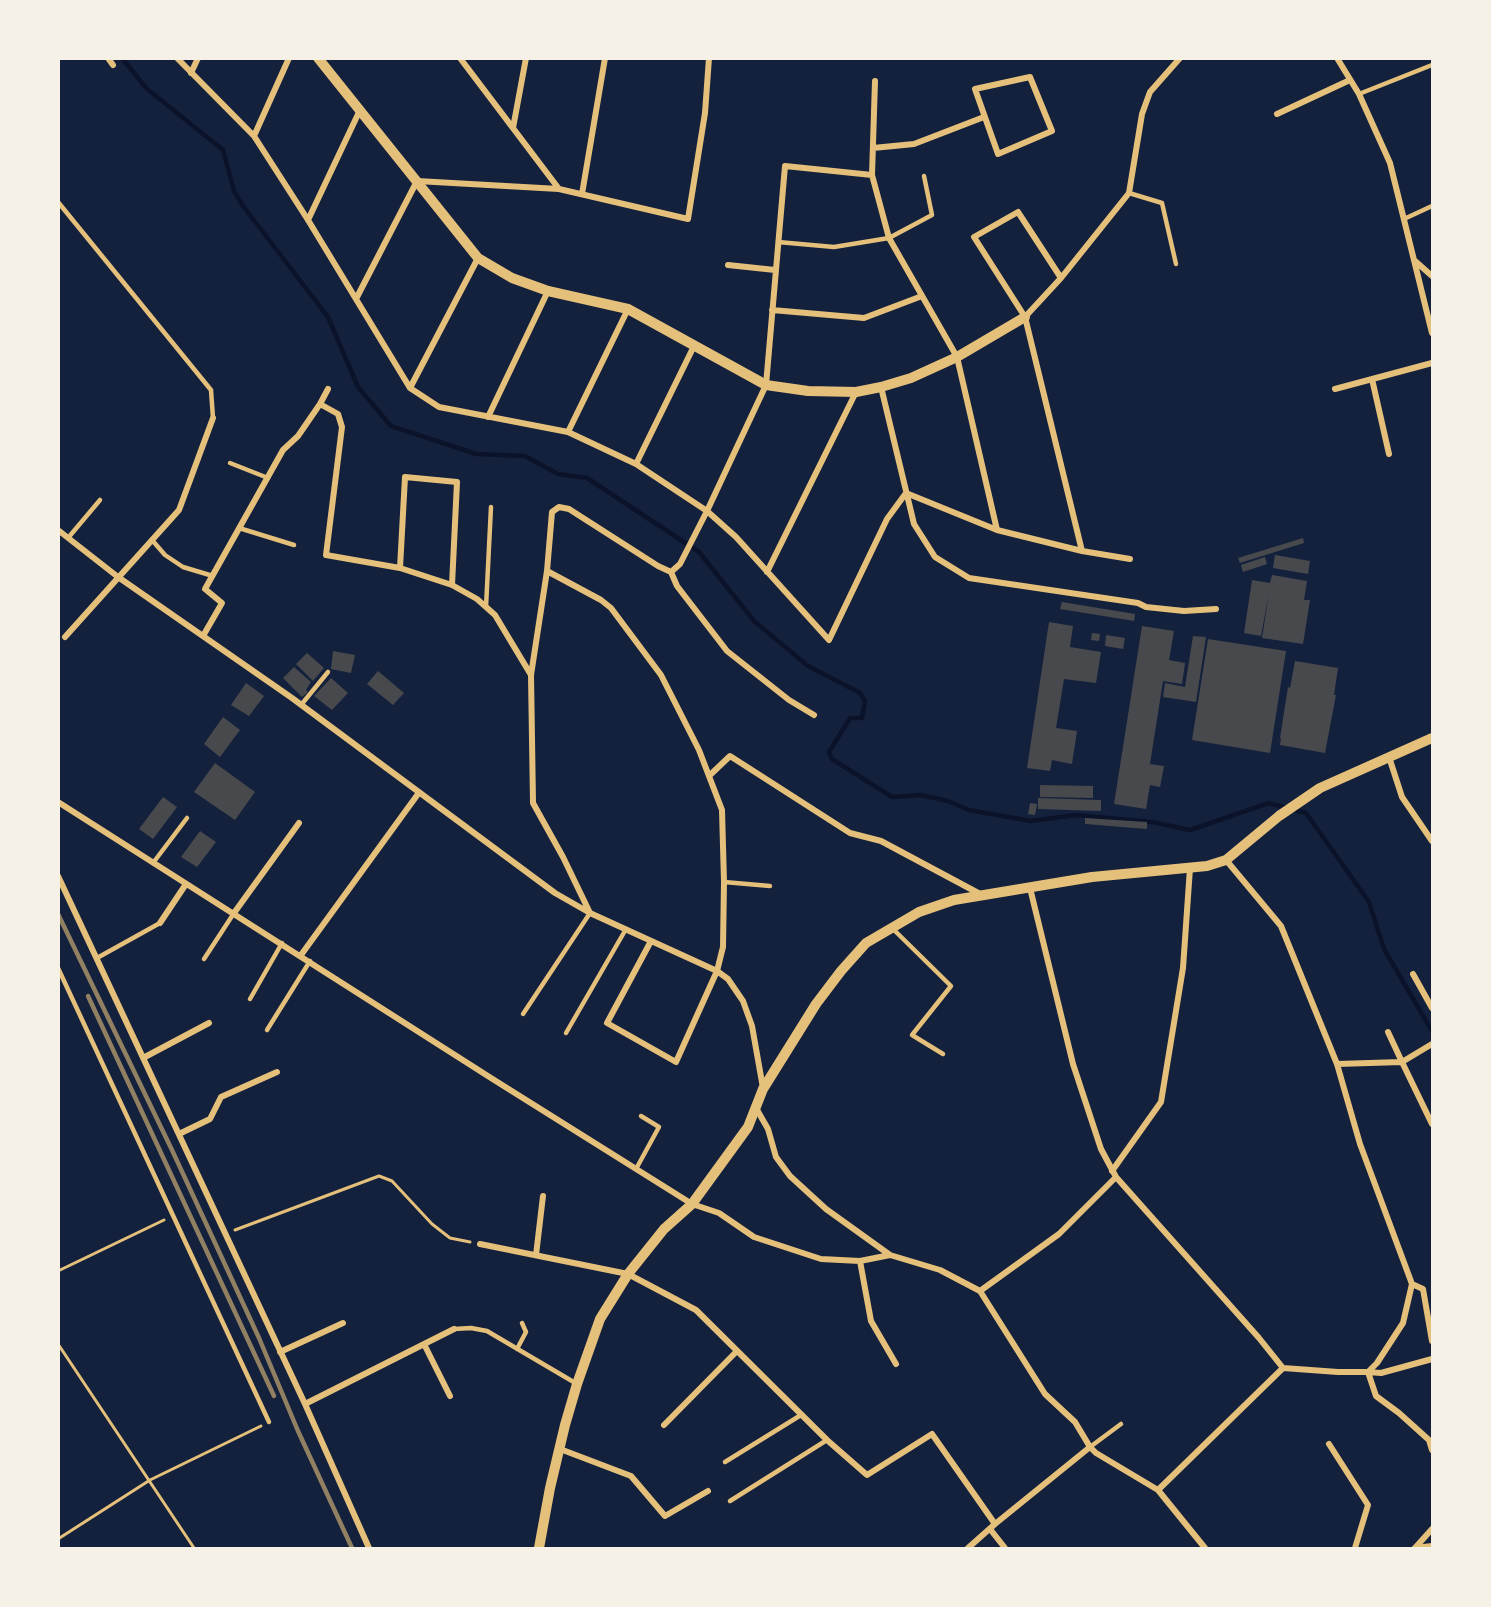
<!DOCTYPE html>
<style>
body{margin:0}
#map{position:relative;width:1491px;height:1607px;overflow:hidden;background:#14213d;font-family:"PT Serif",serif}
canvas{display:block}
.frame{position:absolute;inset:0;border:60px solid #f6f1e7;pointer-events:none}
</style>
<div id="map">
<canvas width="1491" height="1607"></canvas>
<div class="frame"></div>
</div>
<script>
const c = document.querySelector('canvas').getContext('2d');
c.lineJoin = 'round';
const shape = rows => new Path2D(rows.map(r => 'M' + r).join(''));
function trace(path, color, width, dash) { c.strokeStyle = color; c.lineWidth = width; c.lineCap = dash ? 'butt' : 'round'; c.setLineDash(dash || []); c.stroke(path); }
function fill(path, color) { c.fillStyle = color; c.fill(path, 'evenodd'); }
trace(shape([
 [122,58,146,88,223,150,234,191,243,206,328,317,358,387,391,426,476,454,525,456,558,474,587,478,699,552,754,621,808,666,860,693,865,701,862,718,850,718,829,752,832,759,892,797,921,795,948,801,969,810,1031,821,1076,815,1152,822,1190,830,1269,803,1306,813,1369,902,1384,949,1432,1031]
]), '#0b132b', 4.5);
fill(shape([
 [1303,538,1304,543,1240,563,1238,558],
 [1275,555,1310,561,1308,574,1273,568],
 [1265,557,1267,564,1243,572,1241,565],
 [1272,575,1307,581,1304,600,1310,600,1303,644,1262,638,1269,593,1261,636,1244,633,1252,580,1270,583],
 [1062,602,1135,614,1134,621,1060,609],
 [1049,622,1073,626,1070,647,1101,652,1096,683,1064,679,1056,728,1077,731,1072,764,1052,760,1050,771,1027,768],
 [1142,626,1174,631,1169,660,1185,663,1182,684,1163,681,1150,764,1164,766,1160,787,1150,785,1146,809,1114,804],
 [1092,633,1100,634,1099,641,1091,640],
 [1106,635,1125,638,1123,649,1105,646],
 [1193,636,1206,637,1196,702,1163,697,1165,683,1185,687],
 [1208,639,1286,651,1270,753,1192,740],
 [333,651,355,655,351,673,331,669],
 [307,653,324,668,313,681,296,664],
 [1295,661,1338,668,1334,695,1336,695,1325,753,1280,745,1281,738,1280,738,1288,687,1290,688],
 [294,667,311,682,306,690,308,692,302,697,283,678],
 [378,671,404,693,393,705,367,684],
 [331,678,348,693,332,710,314,696],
 [246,683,264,696,249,716,231,705],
 [223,717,240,730,220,757,204,744],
 [215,763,255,792,235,820,194,792],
 [1040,785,1093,786,1093,798,1040,797],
 [163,797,177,807,153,839,139,829],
 [1038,798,1101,800,1101,811,1038,809],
 [1030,803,1037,804,1035,815,1028,814],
 [1085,818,1147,822,1147,829,1085,824],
 [200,831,216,842,197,867,181,857]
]), '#48494c');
trace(shape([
 [235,1230,379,1176,392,1181,432,1224,450,1238,470,1242],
 [58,1271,164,1220],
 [58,1344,194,1548],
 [58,1539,150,1480,261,1426]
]), '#e5c07b', 3);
trace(shape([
 [1359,94,1432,65],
 [1129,193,1162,203,1176,264],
 [58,202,211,390,213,418],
 [1404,219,1432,206],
 [778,242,834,247,889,238,932,215,924,176],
 [230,463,268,478],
 [239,528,294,545],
 [68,538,100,500],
 [152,540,165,555,183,567,213,576],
 [486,607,491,507],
 [301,705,328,672],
 [153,863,187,818],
 [724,882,770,886],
 [893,929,951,986,912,1035,943,1054],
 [97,958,160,923],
 [204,959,234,913],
 [58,968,269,1422],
 [250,999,282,943],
 [523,1014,590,913],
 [267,1030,310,961],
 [566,1033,626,929],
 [636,1169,659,1127,641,1116],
 [454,1329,471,1328,487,1331,577,1384],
 [517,1349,526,1332,522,1323],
 [1090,1447,1121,1424],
 [725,1462,801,1415],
 [730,1501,827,1440]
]), '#e5c07b', 4.5);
trace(shape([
 [108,58,113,65],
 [177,58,254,136,308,220,410,388,439,407,568,432,636,464,707,511,736,537,829,640,887,519,906,493,997,530,1082,551,1130,559],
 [460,58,559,189,688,219,705,113,709,58],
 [1337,58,1359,94,1390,163,1432,333],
 [191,73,198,58],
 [1030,77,1052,131,998,154,975,89,1030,77],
 [875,81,872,175,889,238,957,357,997,530],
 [1277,114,1350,80],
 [513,128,526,58],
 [254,136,289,58],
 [873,148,914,144,984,117],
 [582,194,605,58],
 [308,220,360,110],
 [1414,260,1432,276],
 [728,265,775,270],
 [1061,278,1018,212,974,237,1025,317,1082,551],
 [356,299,417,181,559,189],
 [772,310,864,318,922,296],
 [1025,317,1061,278,1129,193,1142,114,1150,92,1180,58],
 [1372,379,1389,454],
 [881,387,914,524,935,557,969,578,1138,603,1146,607,1184,611,1216,609],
 [410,388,478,258],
 [1335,389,1432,363],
 [320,404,338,414,342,427,326,555,400,568,452,585,477,599,495,615,531,675],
 [488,417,548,291],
 [568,432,628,309],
 [636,464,694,346],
 [58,530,118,577,292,698,555,893,590,913,717,971,728,979,743,1001,752,1026,763,1088],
 [400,568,405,477,457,482,452,585],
 [547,571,601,600,611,608,661,675,699,750,722,810,724,882,723,947,717,971,676,1062,607,1023,651,941],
 [671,572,677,586,727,651,789,700,814,715],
 [767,572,856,392],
 [203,636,222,603,205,589,283,450,298,436,320,404,328,389],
 [65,637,179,510,213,418],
 [1389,757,1402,797,1432,841],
 [709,776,730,756,850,833,881,841,982,895],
 [58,802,491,1078,692,1204,719,1213,754,1237,821,1259,860,1261,890,1255],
 [1226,860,1281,926,1337,1064,1402,1062,1432,1124],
 [58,876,305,1404,369,1548],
 [1030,888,1073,1064,1101,1149,1116,1177,1259,1338,1283,1368,1338,1372,1368,1372,1377,1363,1403,1323,1412,1284,1360,1144,1337,1064],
 [234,913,299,823],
 [590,913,563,857,533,803,531,675,547,571,552,512,559,507,569,509,658,566,671,572,680,564,707,511,766,385,785,166,872,175],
 [160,923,186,884],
 [301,955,418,794],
 [1413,974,1432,1008],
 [1388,1032,1402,1062,1432,1044],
 [143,1058,209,1023],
 [756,1108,768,1129,776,1157,790,1176,826,1209,890,1255,940,1270,980,1291,1045,1394,1075,1422,1090,1447,1096,1453,1158,1490,1205,1548],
 [179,1134,210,1119,221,1097,277,1072],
 [1112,1171,1161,1102,1183,968,1190,868],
 [480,1244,628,1274,696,1310,827,1440,867,1475,932,1434,995,1524],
 [536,1255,543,1196],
 [860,1261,871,1321,896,1364],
 [1412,1284,1423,1289,1432,1341],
 [980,1291,1059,1234,1116,1177],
 [424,1344,450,1396],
 [280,1352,343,1323],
 [1432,1359,1381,1373,1368,1372,1376,1396,1399,1413,1429,1440,1432,1450],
 [305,1404,454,1329],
 [664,1425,737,1351],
 [1329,1444,1368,1505,1355,1548],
 [560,1449,631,1476,665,1516,708,1491],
 [1158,1490,1283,1368],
 [990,1529,1005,1548],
 [968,1548,995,1524,1090,1447],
 [1415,1548,1432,1529],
 [1415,1548,1432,1546]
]), '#e5c07b', 6);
trace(shape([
 [318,58,478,258,512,278,548,291,628,309,766,385,808,391,856,392,881,387,911,378,957,357,1025,317],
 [539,1548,550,1488,565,1425,577,1384,600,1319,628,1274,664,1229,692,1204,748,1127,763,1089,816,1004,841,971,866,943,919,912,954,900,1092,877,1207,866,1226,860,1279,816,1320,788,1432,738]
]), '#e5c07b', 10);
trace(shape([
 [58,914,172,1150,259,1338,298,1431,352,1548],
 [88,996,274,1396]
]), '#918062', 4.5);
</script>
